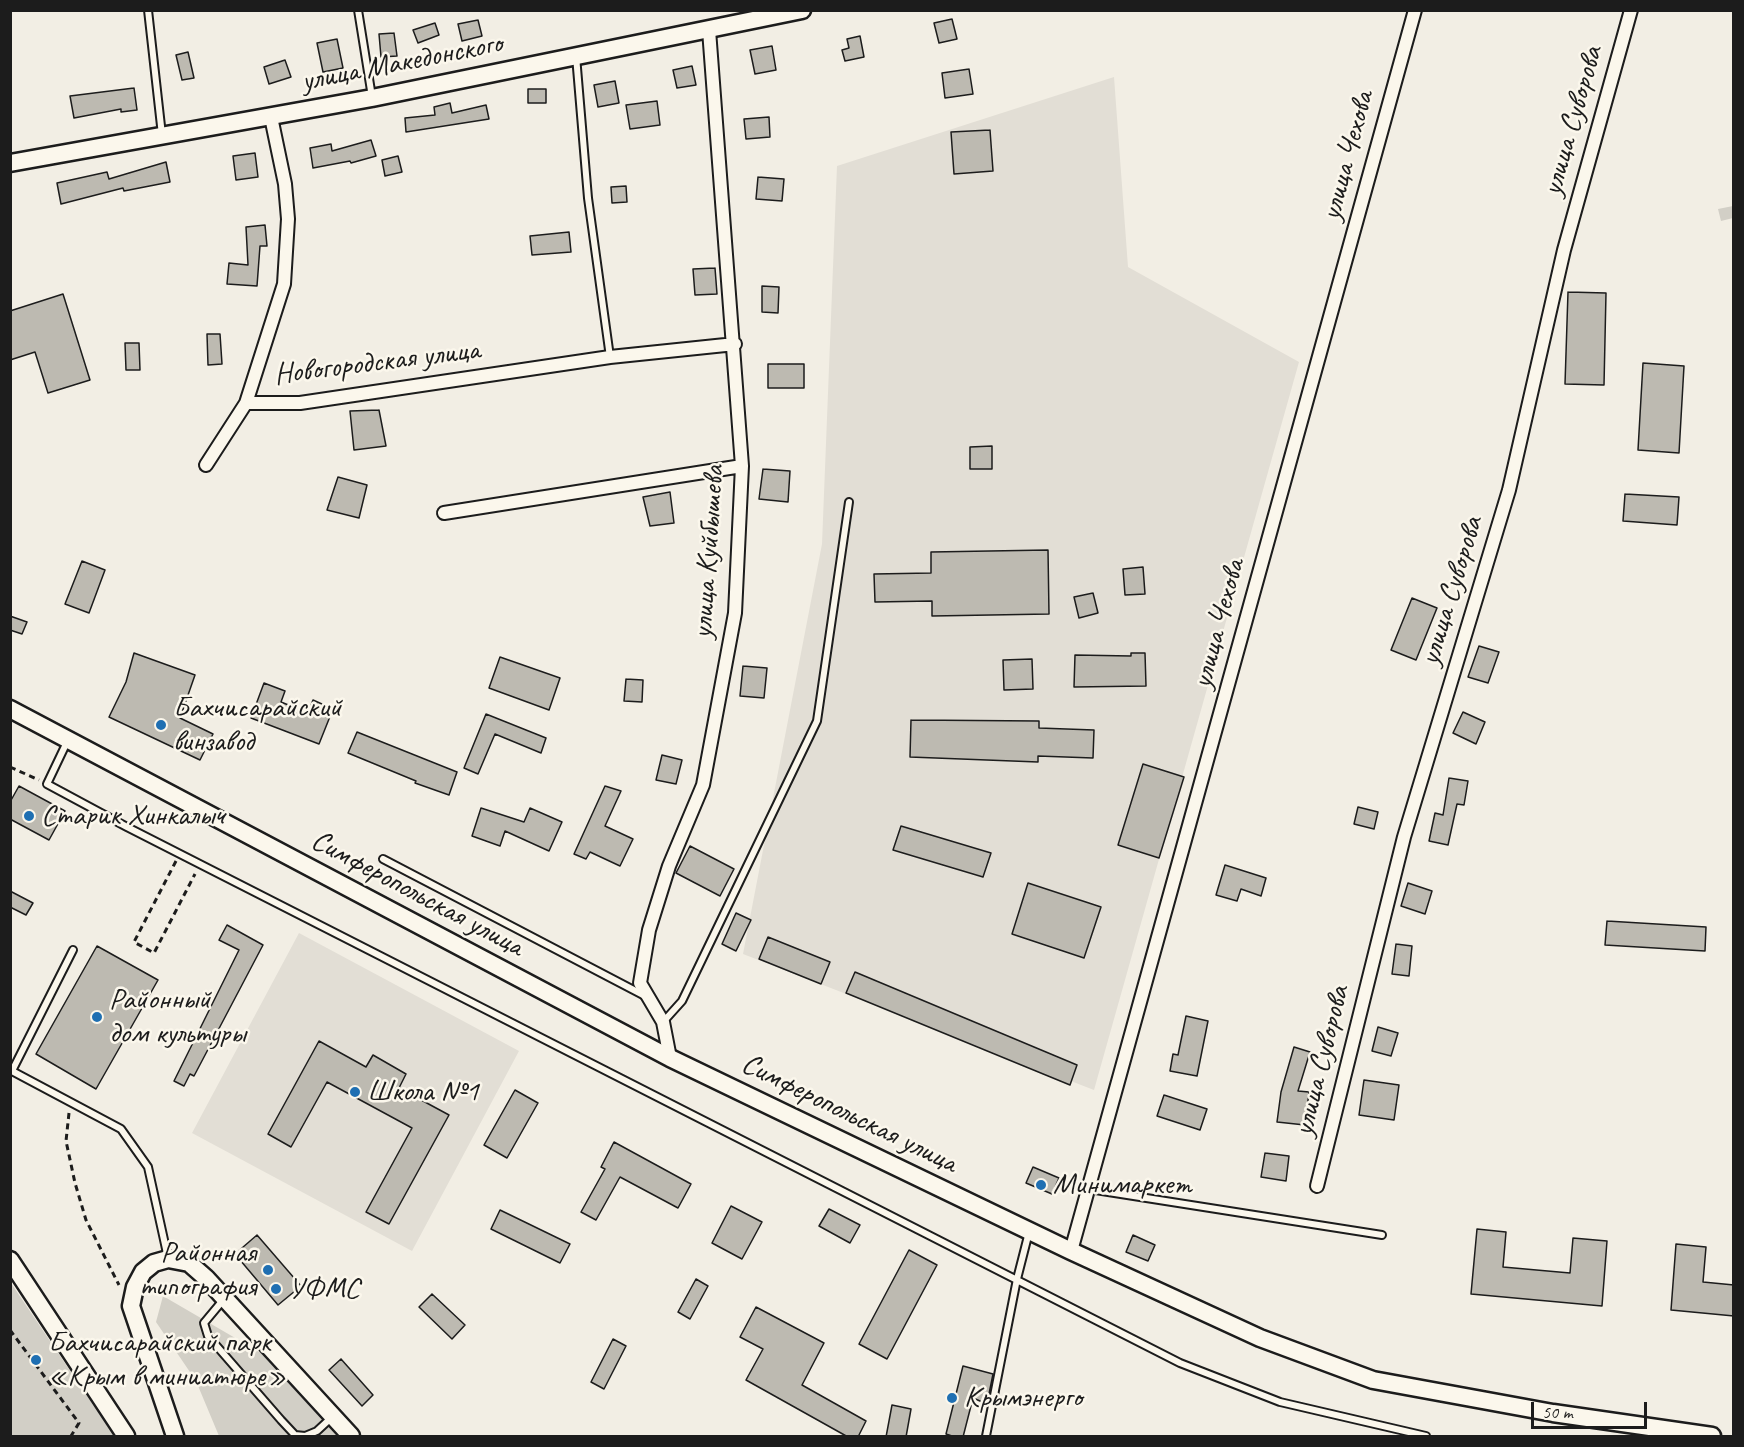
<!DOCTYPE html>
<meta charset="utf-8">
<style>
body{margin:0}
#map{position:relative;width:1744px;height:1447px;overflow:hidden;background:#f2eee4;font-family:Caveat,sans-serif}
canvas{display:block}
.frame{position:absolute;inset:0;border:12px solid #1c1c1c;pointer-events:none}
.scale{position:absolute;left:1531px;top:1402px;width:116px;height:27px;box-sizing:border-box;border:3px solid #1c1c1c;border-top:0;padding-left:8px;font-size:18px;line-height:21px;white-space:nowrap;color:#1c1c1c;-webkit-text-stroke:4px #fbf7ec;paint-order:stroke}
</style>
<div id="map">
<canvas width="1744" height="1447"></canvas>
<div class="frame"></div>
<div class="scale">50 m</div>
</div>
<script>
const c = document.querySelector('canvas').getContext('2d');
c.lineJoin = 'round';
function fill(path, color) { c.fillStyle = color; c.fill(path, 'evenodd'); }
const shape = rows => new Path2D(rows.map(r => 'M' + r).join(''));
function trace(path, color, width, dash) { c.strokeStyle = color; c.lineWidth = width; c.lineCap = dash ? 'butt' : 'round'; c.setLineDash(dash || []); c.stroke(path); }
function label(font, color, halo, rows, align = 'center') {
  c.font = font + ' Caveat,sans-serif'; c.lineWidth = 5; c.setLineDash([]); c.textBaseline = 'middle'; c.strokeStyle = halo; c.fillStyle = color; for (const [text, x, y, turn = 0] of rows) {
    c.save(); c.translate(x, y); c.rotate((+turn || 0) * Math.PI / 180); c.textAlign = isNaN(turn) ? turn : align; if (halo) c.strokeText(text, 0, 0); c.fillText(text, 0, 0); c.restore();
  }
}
fill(shape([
 [1114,77,1128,267,1299,362,1094,1090,743,954,822,544,837,166],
 [299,933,519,1051,412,1251,192,1133]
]), '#e2ded5');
fill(shape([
 [1733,206,1733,218,1721,221,1718,209],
 [11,1283,114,1436,11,1436],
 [163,1296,261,1353,337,1436,219,1436,196,1381,156,1322]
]), '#d2cfc6');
const building = shape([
 [952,19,957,39,939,43,934,23,952,19],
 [478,20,482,36,462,41,458,24,478,20],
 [435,23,439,35,418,43,413,30,435,23],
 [394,33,397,56,381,57,379,34,394,33],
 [860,36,864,57,845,61,842,50,849,48,847,39,860,36],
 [337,39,343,68,323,72,317,43,337,39],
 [772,46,776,70,755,74,750,50,772,46],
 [188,52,194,78,182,80,176,55,188,52],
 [285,60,291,77,269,84,264,67,285,60],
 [692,66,696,85,677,88,673,70,692,66],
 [969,69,973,94,945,98,942,73,969,69],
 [615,81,619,103,598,107,594,85,615,81],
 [134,88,137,110,121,112,121,109,74,118,70,96,134,88],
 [528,89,546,89,546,103,528,103,528,89],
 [657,101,660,125,630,129,626,105,657,101],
 [450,103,452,113,486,105,489,119,406,132,405,118,435,115,434,107,450,103],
 [769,117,770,137,746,139,744,119,769,117],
 [990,130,993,171,954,174,951,132,990,130],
 [371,140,376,156,351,163,350,161,313,168,310,148,331,144,332,151,371,140],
 [255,153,258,177,236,180,233,156,255,153],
 [398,156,402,172,385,176,382,160,398,156],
 [166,162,170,182,124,191,123,188,61,204,57,183,107,172,109,179,166,162],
 [758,177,784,179,782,201,756,199,758,177],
 [626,186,627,202,612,203,611,187,626,186],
 [265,225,267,246,260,246,257,286,227,284,229,263,248,265,246,227,265,225],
 [569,232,571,252,532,255,530,236,569,232],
 [715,268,717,294,695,295,693,269,715,268],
 [762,286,779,287,778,313,762,312,762,286],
 [1568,292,1606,293,1604,385,1565,384,1568,292],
 [63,294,90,380,48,393,35,352,10,360,10,311,63,294],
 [207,334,220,334,222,364,208,365,207,334],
 [125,343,139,343,140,370,126,370,125,343],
 [1643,363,1684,366,1679,453,1638,450,1643,363],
 [768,364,804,364,804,388,768,388,768,364],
 [379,410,386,446,354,450,350,411,379,410],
 [992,446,992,469,970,469,970,447,992,446],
 [763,469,790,471,788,502,759,499,763,469],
 [338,477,367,485,359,518,327,510,338,477],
 [670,492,674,523,650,526,643,497,670,492],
 [1625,494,1679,497,1677,525,1623,521,1625,494],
 [1048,550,1049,614,932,616,932,601,875,602,874,574,931,573,931,552,1048,550],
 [82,561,105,570,89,613,65,604,82,561],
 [1143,567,1145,594,1125,595,1123,569,1143,567],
 [1093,593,1098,613,1079,618,1074,597,1093,593],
 [1412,598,1437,608,1416,660,1391,650,1412,598],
 [10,616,27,622,22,634,10,630,10,616],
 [1479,646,1499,652,1488,683,1468,677,1479,646],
 [134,653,195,675,180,718,213,734,200,760,109,717,126,682,134,653],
 [1131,653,1145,653,1146,686,1074,687,1075,655,1131,656,1131,653],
 [500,657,560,678,549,710,489,688,500,657],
 [1032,659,1033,689,1004,690,1003,660,1032,659],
 [743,666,767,668,764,698,740,696,743,666],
 [626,679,643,680,642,702,624,701,626,679],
 [264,683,285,691,281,702,308,713,313,700,333,709,319,744,251,718,264,683],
 [1463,712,1485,722,1476,744,1453,733,1463,712],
 [486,714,546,738,541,753,495,734,478,774,464,768,486,714],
 [911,720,1039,721,1039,728,1094,730,1093,758,1038,756,1038,762,910,757,911,720],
 [357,732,457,772,449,795,415,783,416,781,348,753,357,732],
 [662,755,682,760,676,784,656,780,662,755],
 [1143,764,1184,777,1159,858,1118,845,1143,764],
 [1449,778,1468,781,1464,805,1457,804,1448,845,1429,841,1435,813,1443,815,1449,778],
 [19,786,65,811,49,840,10,819,10,802,19,786],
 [605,786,621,791,605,826,633,839,620,866,590,852,586,859,574,854,605,786],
 [1358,807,1378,812,1374,829,1354,824,1358,807],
 [481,808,524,822,530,808,562,822,549,851,505,831,500,846,472,836,481,808],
 [901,826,991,853,983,877,893,850,901,826],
 [690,846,734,869,720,896,676,873,690,846],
 [1225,865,1266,878,1261,896,1241,889,1237,901,1216,895,1225,865],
 [1028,883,1101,907,1084,958,1012,934,1028,883],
 [1408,883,1432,891,1425,914,1401,906,1408,883],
 [10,891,33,903,26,915,10,907,10,891],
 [736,913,751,920,736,951,722,944,736,913],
 [1607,921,1706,927,1705,951,1605,945,1607,921],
 [227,925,263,945,194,1076,190,1074,184,1086,174,1081,239,950,219,940,227,925],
 [768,937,830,962,821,984,759,959,768,937],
 [1396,944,1412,946,1409,976,1392,974,1396,944],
 [97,946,158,980,96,1089,36,1054,97,946],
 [855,972,1077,1065,1070,1085,846,993,855,972],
 [1186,1016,1208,1021,1197,1076,1170,1071,1173,1054,1178,1055,1186,1016],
 [1378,1027,1398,1033,1391,1056,1372,1051,1378,1027],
 [319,1041,366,1067,373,1055,406,1074,399,1088,449,1115,389,1224,366,1212,412,1128,327,1082,291,1147,268,1134,319,1041],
 [1294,1047,1310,1052,1298,1091,1309,1092,1305,1125,1277,1122,1281,1092,1294,1047],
 [1364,1080,1399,1085,1394,1120,1359,1115,1364,1080],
 [515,1090,538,1103,507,1158,484,1145,515,1090],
 [1164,1095,1207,1109,1200,1130,1157,1116,1164,1095],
 [614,1142,691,1184,678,1208,620,1177,596,1220,581,1212,605,1169,601,1167,614,1142],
 [1265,1153,1289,1156,1286,1181,1261,1177,1265,1153],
 [1033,1167,1059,1178,1052,1194,1026,1183,1033,1167],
 [731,1206,762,1222,742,1259,712,1243,731,1206],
 [829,1209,860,1225,850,1243,819,1226,829,1209],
 [500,1210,570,1244,560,1263,491,1229,500,1210],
 [1477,1229,1506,1232,1503,1267,1570,1273,1573,1238,1607,1241,1602,1306,1471,1294,1477,1229],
 [257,1235,301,1286,278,1305,235,1254,257,1235],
 [1133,1235,1155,1245,1148,1261,1126,1252,1133,1235],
 [1676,1244,1706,1247,1703,1282,1734,1285,1734,1316,1671,1310,1676,1244],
 [909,1250,937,1265,887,1359,859,1344,909,1250],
 [696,1279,708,1286,690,1319,678,1312,696,1279],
 [432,1294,465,1325,452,1339,419,1307,432,1294],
 [756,1307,824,1343,802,1385,866,1421,858,1437,848,1437,746,1380,763,1349,740,1337,756,1307],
 [613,1339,626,1346,604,1389,591,1382,613,1339],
 [341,1359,373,1395,362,1406,329,1370,341,1359],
 [963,1366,993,1374,987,1404,973,1398,963,1437,955,1437,946,1434,963,1366],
 [892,1405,911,1409,906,1437,886,1437,892,1405]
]);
fill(building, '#bdbab1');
trace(building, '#1c1c1c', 1.5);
const service = shape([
 [148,10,162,135],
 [358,10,372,97],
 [576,56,588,198,610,357],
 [67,742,47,784,127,827,1180,1363,1280,1402,1426,1436],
 [383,859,647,997],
 [73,950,12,1071,121,1129,148,1167,168,1258],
 [664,1021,682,1001,817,721,849,502],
 [1089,1189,1382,1235],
 [224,1299,204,1323,208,1336,281,1420,295,1435,305,1436,317,1431,331,1418],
 [986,1436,1017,1279,1029,1232]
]);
const minor = shape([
 [246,403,300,403,610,357,735,344],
 [206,465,246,403,284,284,288,219,285,184,271,117],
 [444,513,742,466],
 [670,1058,663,1022,640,983,649,930,669,866,703,785,735,613,742,466,709,30],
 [1317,1186,1404,837,1509,490,1564,250,1631,10],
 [1071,1251,1415,10]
]);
const secondary = shape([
 [10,163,372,98,802,10],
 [10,709,670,1058,1071,1251,1260,1338,1373,1380,1553,1413,1712,1436],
 [10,1260,126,1436],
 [175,1436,131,1306,135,1287,143,1272,154,1263,168,1259,189,1263,206,1278,351,1436]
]);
trace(service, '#1c1c1c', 10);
trace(minor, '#1c1c1c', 16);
trace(secondary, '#1c1c1c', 21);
trace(shape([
 [10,767,39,780],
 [176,861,134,942,154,953,195,874],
 [69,1113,66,1141,75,1183,86,1220,119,1285],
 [10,1330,79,1423,71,1436]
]), '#1c1c1c', 3, [6, 4.5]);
trace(service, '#fbf7ec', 6);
trace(minor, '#fbf7ec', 12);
trace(secondary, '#fbf7ec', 16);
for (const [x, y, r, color] of [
 [161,725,6,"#1f6fb2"],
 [29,816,6,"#1f6fb2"],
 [97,1017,6,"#1f6fb2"],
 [355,1092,6,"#1f6fb2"],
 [1041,1185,6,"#1f6fb2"],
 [268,1270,6,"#1f6fb2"],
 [276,1289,6,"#1f6fb2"],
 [36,1360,6,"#1f6fb2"],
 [952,1398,6,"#1f6fb2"]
]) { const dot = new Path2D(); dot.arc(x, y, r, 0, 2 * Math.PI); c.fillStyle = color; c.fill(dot); trace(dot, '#fbf7ec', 2); }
label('30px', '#1c1c1c', '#fbf7ec', [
 ["улица Македонского",402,63,-11],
 ["улица Суворова",1573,121,-74],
 ["улица Чехова",1348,156,-75],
 ["Новогородская улица",377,363,-7],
 ["улица Куйбышева",709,552,-86],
 ["улица Суворова",1452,591,-73],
 ["улица Чехова",1219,624,-75],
 ["Симферопольская улица",417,894,28],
 ["улица Суворова",1322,1061,-76],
 ["Симферопольская улица",849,1114,26]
]);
label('30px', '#1c1c1c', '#fbf7ec', [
 ["Бахчисарайский",173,708],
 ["винзавод",173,742],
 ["Старик Хинкалыч",41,816],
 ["Районный",109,1000],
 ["дом культуры",109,1034],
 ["Школа №1",367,1092],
 ["Минимаркет",1053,1185],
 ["Районная",256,1253,"right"],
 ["типография",256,1287,"right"],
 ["УФМС",288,1289],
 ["Бахчисарайский парк",48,1343],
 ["«Крым в миниатюре»",48,1377],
 ["Крымэнерго",964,1398]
], 'left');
</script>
